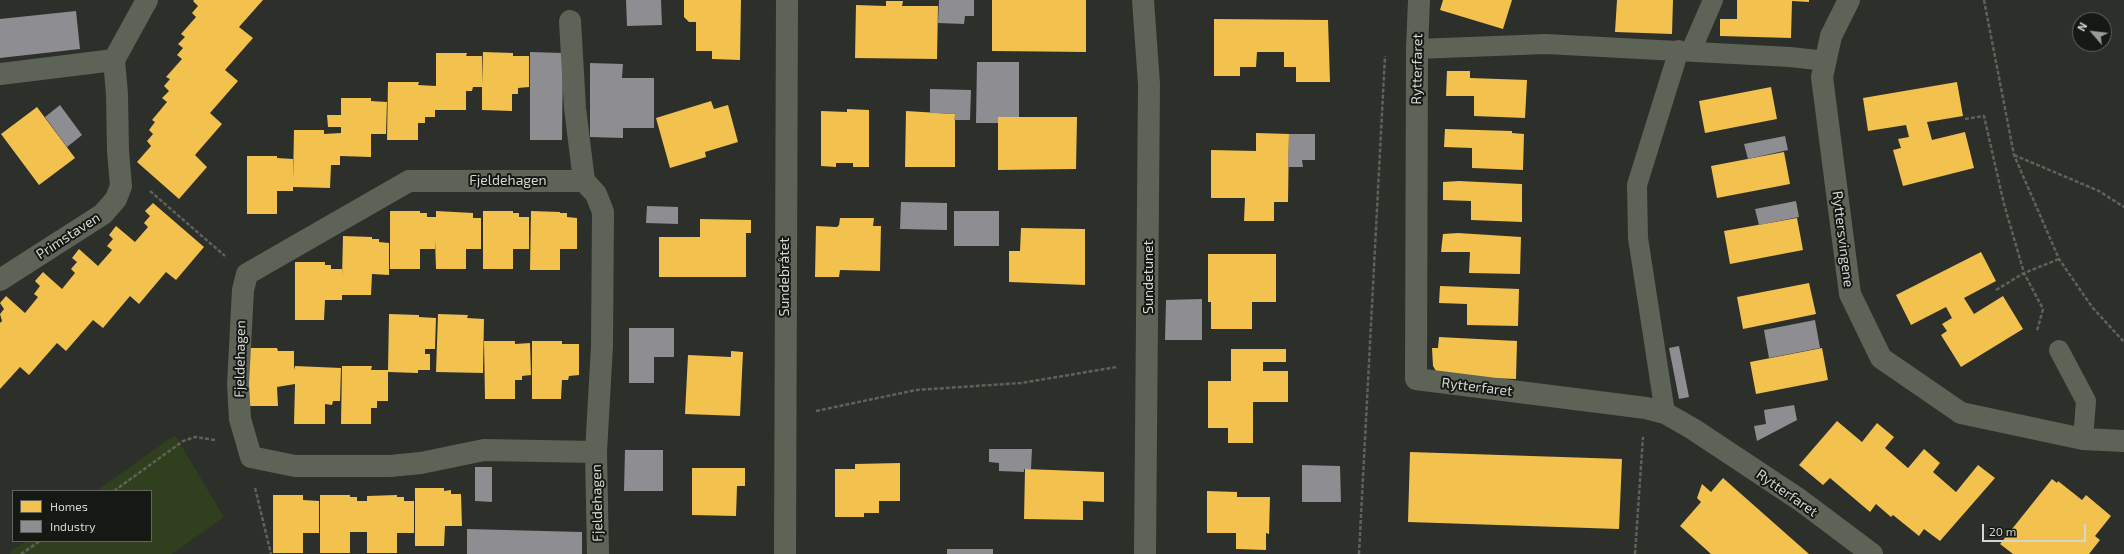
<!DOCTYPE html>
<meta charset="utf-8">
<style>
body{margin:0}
#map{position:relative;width:2124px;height:554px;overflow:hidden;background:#2d2f2a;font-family:"Exo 2",sans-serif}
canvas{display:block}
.legend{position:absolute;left:12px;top:490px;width:140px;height:52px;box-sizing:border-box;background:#161814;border:1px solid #626460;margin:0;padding:5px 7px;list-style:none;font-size:12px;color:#d4d7d1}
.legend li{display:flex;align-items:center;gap:8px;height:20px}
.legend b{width:20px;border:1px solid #626460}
.north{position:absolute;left:2072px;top:12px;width:40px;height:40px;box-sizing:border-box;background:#161814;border:1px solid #626460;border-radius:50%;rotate:298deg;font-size:11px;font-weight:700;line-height:16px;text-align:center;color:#d4d7d1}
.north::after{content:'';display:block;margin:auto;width:14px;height:18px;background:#9a9c97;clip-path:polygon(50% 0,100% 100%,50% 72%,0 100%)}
.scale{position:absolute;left:1982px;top:524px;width:104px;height:18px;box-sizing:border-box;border:2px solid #d4d7d1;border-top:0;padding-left:5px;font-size:12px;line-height:14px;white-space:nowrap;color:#d4d7d1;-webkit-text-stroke:3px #161814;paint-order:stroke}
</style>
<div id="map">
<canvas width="2124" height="554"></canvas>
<ul class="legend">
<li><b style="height:11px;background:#f2c14e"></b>Homes</li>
<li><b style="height:11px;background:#8d8d92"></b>Industry</li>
</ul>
<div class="north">N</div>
<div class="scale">20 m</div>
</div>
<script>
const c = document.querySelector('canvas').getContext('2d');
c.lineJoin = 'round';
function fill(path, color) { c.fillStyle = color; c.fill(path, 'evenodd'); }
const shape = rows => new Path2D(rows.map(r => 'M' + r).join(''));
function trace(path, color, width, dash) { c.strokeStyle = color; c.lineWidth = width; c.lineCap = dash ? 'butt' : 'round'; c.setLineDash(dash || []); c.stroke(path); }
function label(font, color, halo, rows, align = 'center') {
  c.font = font + ' "Exo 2",sans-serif'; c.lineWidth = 4; c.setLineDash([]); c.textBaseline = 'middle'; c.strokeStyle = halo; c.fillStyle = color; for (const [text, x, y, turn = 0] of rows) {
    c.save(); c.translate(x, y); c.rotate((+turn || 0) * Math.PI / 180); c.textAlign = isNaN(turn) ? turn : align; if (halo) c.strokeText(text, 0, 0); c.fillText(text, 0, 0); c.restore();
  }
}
fill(shape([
 [175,435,224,517,172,554,11,554,10,552,26,541,151,541,151,491,96,491]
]), '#303f1d');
fill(shape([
 [194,0,263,0,239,27,253,38,225,70,238,81,210,113,222,124,195,155,207,167,179,199,137,162,151,146,147,141,153,134,149,130,155,122,152,120,167,102,162,98,169,91,164,86,170,79,166,77,182,59,177,55,183,48,178,44,185,37,181,34,196,17,192,13,198,6,193,1],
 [684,0,741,0,740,60,712,59,712,51,696,51,696,22,689,22,684,17],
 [992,0,1086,0,1086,52,992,51],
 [1443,0,1512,0,1503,29,1440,10],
 [1617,0,1673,0,1672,34,1615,32],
 [1737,0,1809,0,1809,2,1792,1,1791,38,1720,36,1720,19,1737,19],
 [886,1,903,1,902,6,938,6,937,59,855,58,856,5,886,6],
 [1214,19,1328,20,1330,82,1296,82,1296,67,1284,67,1284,52,1257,52,1256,67,1240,67,1240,76,1214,76],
 [483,52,513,53,513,56,529,56,529,87,518,88,518,94,512,94,512,111,482,110,482,87,473,87,472,91,466,91,466,110,435,110,435,117,425,117,425,123,418,123,418,140,387,140,388,82,419,82,418,85,436,86,436,53,467,53,466,56,482,56,482,85],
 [1447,71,1470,71,1470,78,1527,80,1525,118,1474,116,1474,96,1446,96],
 [1957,82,1963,116,1927,122,1932,140,1965,132,1974,168,1903,186,1893,150,1901,148,1898,139,1909,137,1906,125,1868,131,1863,98],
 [1771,87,1777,119,1705,133,1699,101],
 [341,98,371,98,371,101,387,102,386,134,371,134,371,157,340,156,340,165,331,165,330,188,293,187,293,191,277,191,277,214,247,214,247,156,277,156,277,158,293,159,293,180,294,130,324,130,324,134,341,133,341,127,328,127,327,115,341,115],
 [711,101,714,109,728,105,738,142,705,152,706,157,670,168,656,118],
 [37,107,75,158,39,185,1,134],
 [847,109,869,110,869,167,853,167,853,163,836,163,836,167,821,166,821,111,847,112],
 [906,111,955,114,955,167,905,167],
 [998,117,1077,117,1076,169,998,170],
 [1445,129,1512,131,1512,133,1524,134,1523,170,1472,168,1472,148,1444,147],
 [1256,133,1289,134,1288,202,1274,202,1274,221,1244,221,1245,198,1211,198,1211,150,1256,151],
 [1784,152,1790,184,1717,198,1711,166],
 [1459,181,1522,184,1522,222,1471,220,1471,201,1443,200,1443,182],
 [153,203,204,247,176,280,166,272,139,304,130,296,103,328,93,320,66,351,57,343,29,375,20,367,0,389,0,323,2,321,0,314,4,309,0,303,6,296,25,313,38,297,34,294,40,286,35,281,43,272,62,289,75,273,71,269,77,262,72,258,79,249,98,266,112,250,107,246,113,239,109,235,116,226,135,242,148,227,144,223,150,216,145,211],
 [390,211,420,211,420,213,427,213,427,217,436,217,436,211,473,213,473,218,481,218,481,249,466,249,466,269,436,269,435,240,435,249,420,249,420,269,390,269],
 [483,211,513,211,513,213,519,213,519,217,529,217,529,249,513,249,513,269,483,269],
 [531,211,560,212,560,213,567,213,567,217,577,218,577,249,560,249,560,270,530,270],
 [840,218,874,218,873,226,881,226,880,271,840,270,839,277,815,277,816,226,837,227,839,225],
 [1797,218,1803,250,1730,264,1724,231],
 [700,219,751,220,751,233,746,233,746,277,659,277,659,237,700,237],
 [1021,228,1085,229,1085,285,1009,282,1009,251,1020,251],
 [1458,233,1521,237,1520,274,1469,273,1470,252,1441,252,1443,234],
 [343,236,372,237,372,239,379,239,379,242,389,243,389,275,372,274,371,295,342,295,342,300,325,300,324,320,295,320,295,262,325,262,325,265,331,265,331,269,342,269,342,277],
 [1981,252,1996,281,1964,298,1974,314,2003,296,2023,329,1961,367,1941,335,1947,331,1942,324,1952,318,1946,307,1911,325,1896,295],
 [1208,254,1276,254,1276,302,1252,302,1252,329,1211,329,1211,302,1208,302],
 [1809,283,1816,314,1743,329,1737,297],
 [1440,286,1519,289,1518,326,1467,325,1467,304,1439,303],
 [389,314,419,315,419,317,436,318,435,349,425,349,425,354,430,354,430,370,418,370,418,373,388,372,388,401,377,401,377,408,371,408,371,424,341,424,342,366,372,366,371,370,388,370],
 [438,314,468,315,467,318,484,319,483,373,436,372],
 [1439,337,1517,341,1516,379,1465,377,1436,371,1433,366,1432,348,1438,348],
 [484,341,515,341,515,344,530,343,531,375,522,376,522,380,515,380,515,399,485,399],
 [532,341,562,341,562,344,579,344,579,375,569,376,568,380,562,380,561,399,532,399],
 [248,348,277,348,278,351,294,351,294,370,295,366,341,368,340,401,333,401,332,405,325,404,325,424,294,424,295,384,277,387,278,406,248,406],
 [1822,348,1828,380,1756,394,1750,362],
 [1231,349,1286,349,1286,362,1263,362,1263,371,1288,371,1288,402,1253,402,1253,443,1228,443,1228,428,1208,428,1208,381,1231,381],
 [731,351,743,352,740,416,685,414,688,355,731,357],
 [1837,421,1862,442,1877,423,1894,437,1885,448,1908,468,1924,449,1940,463,1933,472,1956,492,1978,465,1995,478,1940,541,1924,529,1919,536,1893,515,1891,517,1876,504,1870,512,1830,478,1823,485,1799,465],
 [1410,452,1622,459,1619,529,1408,522],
 [900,463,900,501,879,501,879,513,864,513,864,517,835,517,835,469,855,469,855,464],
 [692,468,745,468,745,486,737,486,736,516,692,515],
 [1025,469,1104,472,1104,502,1083,501,1083,520,1024,519],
 [1723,478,1809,554,1711,554,1680,526,1701,502,1697,498,1702,484,1711,492],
 [2052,479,2057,483,2058,481,2082,500,2086,495,2111,516,2095,536,2100,540,2089,554,2013,554,2000,544],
 [415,488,444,488,444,491,451,490,451,494,461,494,462,526,445,526,444,546,415,546],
 [1207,491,1237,492,1237,497,1270,497,1269,534,1266,533,1266,550,1236,549,1236,533,1207,533],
 [273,495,303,495,303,500,319,501,319,533,303,533,303,553,273,553],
 [320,495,350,495,350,497,357,497,357,501,367,501,367,496,397,495,397,497,404,497,404,501,414,501,414,533,397,533,397,553,367,553,367,532,350,532,350,553,320,553]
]), '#f2c14e');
fill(shape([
 [626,0,661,0,662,25,627,26],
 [939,0,974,0,974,16,965,16,964,24,938,23],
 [76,11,80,49,0,58,0,19],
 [530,52,563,53,562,140,530,140],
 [977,62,1019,62,1019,117,998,117,998,123,976,123],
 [590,63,623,64,622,78,654,78,654,128,623,128,623,138,590,137],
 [930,89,971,90,970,120,954,120,955,114,930,113],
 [60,105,82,135,67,147,45,117],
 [1289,134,1315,134,1315,160,1302,160,1303,167,1288,167],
 [1785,136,1788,150,1748,159,1744,144],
 [1796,201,1799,217,1759,225,1755,209],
 [901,202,947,203,947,230,900,229],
 [647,206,678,207,678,224,646,223],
 [954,211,999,211,999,246,954,246],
 [1202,299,1202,340,1165,340,1166,300],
 [1815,320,1820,348,1769,358,1764,330],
 [629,328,674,328,674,357,654,357,654,383,629,383],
 [1679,346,1689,397,1679,399,1669,348],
 [1794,405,1797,420,1757,441,1754,426,1766,424,1764,410],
 [989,449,1032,449,1031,469,1024,469,1024,472,999,471,999,463,989,462],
 [625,450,663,450,663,491,624,491],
 [1302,465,1340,466,1341,502,1302,502],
 [475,467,492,467,492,502,475,501],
 [467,529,582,532,582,554,467,554],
 [947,549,993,549,993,554,947,554]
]), '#8d8d92');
trace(shape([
 [1984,0,2014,155,2059,259,2092,307,2124,342],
 [1965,119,1984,116,2004,204,2024,273,2043,309,2037,331],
 [2014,155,2099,191,2124,207],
 [150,191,225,256],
 [1996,290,2024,273,2059,259],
 [816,411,916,390,1021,383,1117,367],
 [255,488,271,554],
 [114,491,183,441,195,437,215,440],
 [21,554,40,541],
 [1359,554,1385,56],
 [1635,554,1643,437]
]), '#5e6259', 2.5, [4, 2]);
trace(shape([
 [1417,49,1546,44,1790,57,1826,61],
 [1691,51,1713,0],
 [2059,350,2086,401,2083,439],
 [1665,413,1638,238,1637,185,1679,50]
]), '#5d6356', 20);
trace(shape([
 [1143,0,1149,84,1145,554],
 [1419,0,1417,49,1416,379,1646,408,1665,413,1693,429,1800,500,1872,554],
 [1849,0,1831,36,1822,77,1850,294,1881,358,1961,413,2083,439,2124,441],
 [570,21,575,108,584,181,596,194,603,212,602,346,596,452,598,554],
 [0,74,114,60,147,0],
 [584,181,409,181,247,274,243,290,238,384,240,419,251,457,295,466,390,466,421,463,484,450,596,452],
 [0,280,103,214,116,199,121,186,118,151,117,94,114,60],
 [785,554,787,0]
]), '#5d6356', 22);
label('14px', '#d4d7d1', '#161814', [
 ["Rytterfaret",1417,69,-89],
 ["Fjeldehagen",508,180],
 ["Primstaven",68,236,-33],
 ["Ryttersvingene",1843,239,83],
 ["Sundebråtet",784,277,-90],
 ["Sundetunet",1148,277,-90],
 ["Fjeldehagen",240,359,-89],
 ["Rytterfaret",1477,387,7],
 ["Rytterfaret",1787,493,35],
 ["Fjeldehagen",597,503,-91]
]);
</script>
